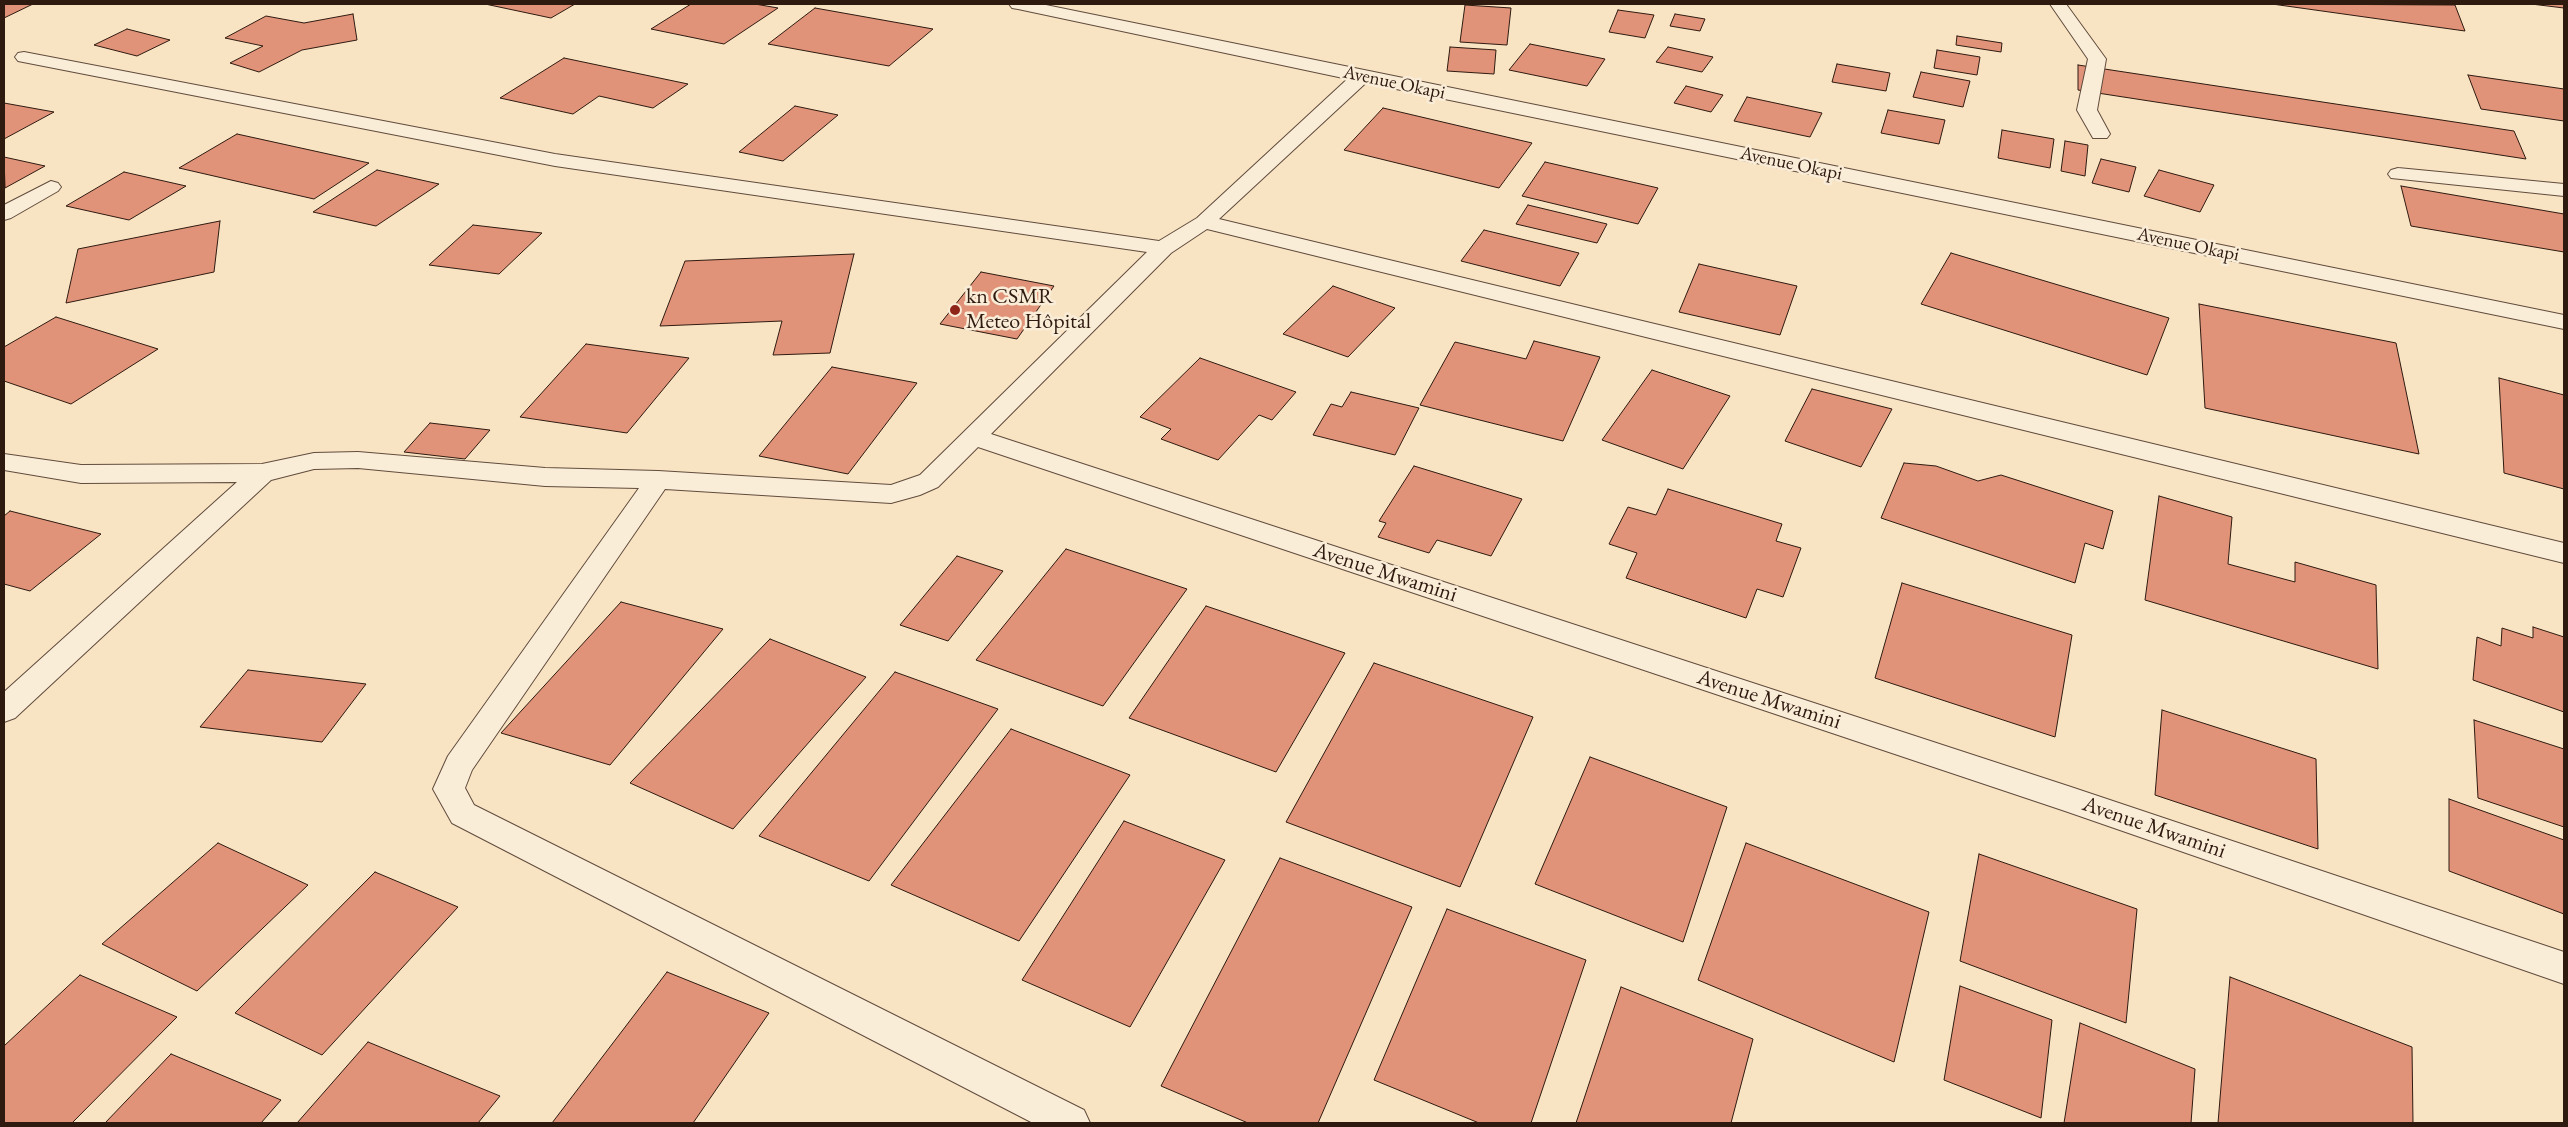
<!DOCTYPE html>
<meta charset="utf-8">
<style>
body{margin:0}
#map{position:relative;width:2568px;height:1127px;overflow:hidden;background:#f8e3c3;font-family:"EB Garamond",serif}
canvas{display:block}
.frame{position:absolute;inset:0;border:5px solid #2f1a10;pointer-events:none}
</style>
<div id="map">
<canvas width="2568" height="1127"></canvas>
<div class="frame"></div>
</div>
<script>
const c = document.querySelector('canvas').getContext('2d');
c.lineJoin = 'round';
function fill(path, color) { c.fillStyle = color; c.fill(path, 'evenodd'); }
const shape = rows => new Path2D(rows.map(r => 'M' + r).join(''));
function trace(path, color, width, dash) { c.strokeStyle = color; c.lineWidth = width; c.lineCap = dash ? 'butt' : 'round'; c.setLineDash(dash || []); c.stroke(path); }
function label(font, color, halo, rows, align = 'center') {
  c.font = font + ' "EB Garamond",serif'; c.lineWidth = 5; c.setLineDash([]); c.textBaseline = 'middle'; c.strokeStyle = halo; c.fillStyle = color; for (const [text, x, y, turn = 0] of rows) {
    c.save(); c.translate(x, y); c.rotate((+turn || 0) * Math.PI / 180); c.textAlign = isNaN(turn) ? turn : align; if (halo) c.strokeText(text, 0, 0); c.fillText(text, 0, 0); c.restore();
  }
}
const building = shape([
 [4,4,33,4,4,18,4,4],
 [485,4,575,4,551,18,485,4],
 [691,4,755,4,778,8,724,44,651,29,691,4],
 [2272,4,2455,5,2465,31,2272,4],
 [2531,4,2564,4,2564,8,2531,4],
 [1465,5,1511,8,1507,45,1460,42,1465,5],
 [815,8,933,29,889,66,768,44,815,8],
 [1618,10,1654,15,1645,38,1609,32,1618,10],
 [353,14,357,40,302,50,259,72,230,63,263,46,225,38,266,16,304,23,353,14],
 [1675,14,1705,19,1700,31,1670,26,1675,14],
 [127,29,170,40,137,56,94,45,127,29],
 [1957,36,2002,43,2001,52,1956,45,1957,36],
 [1530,44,1605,59,1587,86,1509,70,1530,44],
 [1450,47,1496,50,1494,74,1447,71,1450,47],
 [1668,47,1713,57,1702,72,1656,62,1668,47],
 [1937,50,1980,57,1977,75,1934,68,1937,50],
 [564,58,688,84,653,108,599,96,573,114,500,98,564,58],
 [1837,64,1890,73,1886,91,1832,82,1837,64],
 [2078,65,2514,131,2526,159,2078,90,2078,65],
 [1921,72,1970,81,1963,107,1913,97,1921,72],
 [2468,75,2564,89,2564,121,2481,109,2468,75],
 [1686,86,1723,95,1711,112,1674,103,1686,86],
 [1747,97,1822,113,1810,137,1734,121,1747,97],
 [4,103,54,112,4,139,4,103],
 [795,106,838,115,783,161,739,152,795,106],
 [1383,108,1532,143,1499,188,1344,150,1383,108],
 [1888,110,1945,120,1939,144,1881,133,1888,110],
 [2002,130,2054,139,2050,168,1998,158,2002,130],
 [237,134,369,163,314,199,179,168,237,134],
 [2065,141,2088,145,2085,176,2061,171,2065,141],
 [4,157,45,166,5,188,4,157],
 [2101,159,2136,167,2129,192,2092,183,2101,159],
 [1545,162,1658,188,1638,224,1522,196,1545,162],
 [377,170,439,184,376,226,313,212,377,170],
 [2159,170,2214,185,2200,212,2144,196,2159,170],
 [124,172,186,186,129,220,66,206,124,172],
 [2401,186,2564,214,2564,252,2411,226,2401,186],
 [1528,205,1607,224,1597,243,1516,224,1528,205],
 [220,221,214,272,66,303,78,249,220,221],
 [473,225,542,233,499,274,429,265,473,225],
 [1484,230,1579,253,1560,286,1461,261,1484,230],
 [1951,253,2169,318,2147,375,1921,304,1951,253],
 [854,254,830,353,773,355,782,321,660,326,685,261,854,254],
 [1699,264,1797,286,1780,335,1679,312,1699,264],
 [981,272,1054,286,1017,339,940,324,981,272],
 [1333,286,1395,308,1348,357,1283,334,1333,286],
 [2199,304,2396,343,2419,454,2205,408,2199,304],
 [56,317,158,349,71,404,4,381,4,347,56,317],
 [1534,341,1600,357,1563,441,1420,405,1455,342,1526,359,1534,341],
 [586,344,689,358,627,433,520,417,586,344],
 [1200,358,1296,392,1272,420,1259,415,1218,460,1161,439,1171,429,1140,417,1200,358],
 [832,367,917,383,848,474,759,456,832,367],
 [1652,370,1730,396,1683,469,1602,440,1652,370],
 [2499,378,2564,395,2564,489,2504,473,2499,378],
 [1812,389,1892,409,1861,467,1785,441,1812,389],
 [1351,392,1419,408,1395,455,1313,435,1331,404,1342,407,1351,392],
 [430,423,490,430,465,459,404,452,430,423],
 [1904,463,1936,466,1978,481,2001,475,2113,511,2103,549,2085,543,2075,583,1881,518,1904,463],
 [1414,466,1522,499,1491,556,1437,540,1429,553,1378,537,1386,523,1379,521,1414,466],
 [1668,489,1782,524,1776,541,1801,548,1783,597,1757,589,1746,618,1626,578,1637,553,1609,544,1628,507,1656,515,1668,489],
 [2159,496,2232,517,2228,564,2295,582,2295,562,2376,585,2378,669,2145,600,2159,496],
 [10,511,101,534,30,591,4,584,4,516,10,511],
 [1066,549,1187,589,1103,706,976,660,1066,549],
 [957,556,1003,571,948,641,900,625,957,556],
 [1902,583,2072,635,2055,737,1875,678,1902,583],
 [621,602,723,629,610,765,501,733,621,602],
 [1206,606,1345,653,1276,772,1129,718,1206,606],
 [2533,627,2564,637,2564,712,2473,680,2477,637,2501,646,2502,628,2533,638,2533,627],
 [770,639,866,677,733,829,630,783,770,639],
 [1374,663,1533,717,1460,887,1286,822,1374,663],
 [248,670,366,684,322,742,200,727,248,670],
 [895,672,998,709,869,881,759,836,895,672],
 [2162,710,2316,759,2318,849,2155,795,2162,710],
 [2474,720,2564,749,2564,827,2478,798,2474,720],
 [1011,729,1130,775,1019,941,891,885,1011,729],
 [1590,757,1727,807,1683,942,1535,884,1590,757],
 [2449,799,2564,840,2564,914,2449,871,2449,799],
 [1124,821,1225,860,1130,1027,1022,980,1124,821],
 [218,843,308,885,197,991,102,944,218,843],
 [1746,843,1929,912,1894,1062,1698,980,1746,843],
 [1979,854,2137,909,2126,1023,1960,961,1979,854],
 [1280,858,1412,907,1318,1123,1248,1123,1161,1086,1280,858],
 [375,872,458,907,322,1055,235,1013,375,872],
 [1447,909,1586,960,1531,1123,1479,1123,1374,1080,1447,909],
 [667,972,769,1013,693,1123,552,1123,667,972],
 [80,975,177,1017,72,1123,4,1123,4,1046,80,975],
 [2230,977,2412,1047,2413,1123,2218,1123,2230,977],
 [1960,986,2052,1020,2041,1118,1944,1080,1960,986],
 [1621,987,1753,1039,1731,1123,1576,1123,1621,987],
 [2080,1023,2195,1069,2191,1123,2064,1123,2080,1023],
 [368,1042,500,1096,478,1123,297,1123,368,1042],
 [171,1054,281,1100,261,1123,105,1123,171,1054]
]);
fill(building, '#e09378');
trace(building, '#2f1a10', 1);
const service = shape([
 [2050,4,2066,4,2106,59,2097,110,2110,134,2107,138,2093,138,2077,110,2088,59,2050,4],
 [2398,168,2564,184,2564,196,2391,178,2388,174,2391,170,2398,168]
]);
const minor = shape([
 [24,52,555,154,1159,241,1197,218,1355,72,1369,72,1371,76,1369,80,1219,219,2564,543,2564,563,1207,229,1171,253,991,434,2071,787,2564,952,2564,984,2065,811,978,447,938,487,920,495,891,503,665,489,472,770,465,788,474,805,1084,1110,1090,1123,1033,1123,452,823,433,789,448,756,639,488,545,486,358,468,314,469,271,480,15,718,4,722,4,692,237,482,81,483,4,470,4,454,81,465,262,464,314,453,358,452,545,468,658,471,891,485,920,475,1147,252,555,166,18,61,15,57,18,53,24,52],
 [51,181,58,183,61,187,58,191,11,218,4,220,4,205,51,181]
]);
const tertiary = shape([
 [1009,4,1041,4,2564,315,2564,329,1362,82,1018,9,1012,8,1009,4]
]);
trace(service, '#614c3d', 2);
trace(minor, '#614c3d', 2);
trace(tertiary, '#614c3d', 2);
fill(service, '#faedd8');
fill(minor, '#faedd8');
fill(tertiary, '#faedd8');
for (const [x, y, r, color] of [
 [955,310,6,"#8f2418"]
]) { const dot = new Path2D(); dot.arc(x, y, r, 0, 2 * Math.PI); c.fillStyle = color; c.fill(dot); trace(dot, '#faedd8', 2); }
label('19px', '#2f1a10', '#faedd8', [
 ["Avenue Okapi",1394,83,12],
 ["Avenue Okapi",1791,164,12],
 ["Avenue Okapi",2188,245,12]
]);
label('22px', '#2f1a10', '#faedd8', [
 ["kn CSMR",966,297],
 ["Meteo Hôpital",966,322]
], 'left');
label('22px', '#2f1a10', '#faedd8', [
 ["Avenue Mwamini",1385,573,18],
 ["Avenue Mwamini",1769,700,18],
 ["Avenue Mwamini",2154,828,19]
]);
</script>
